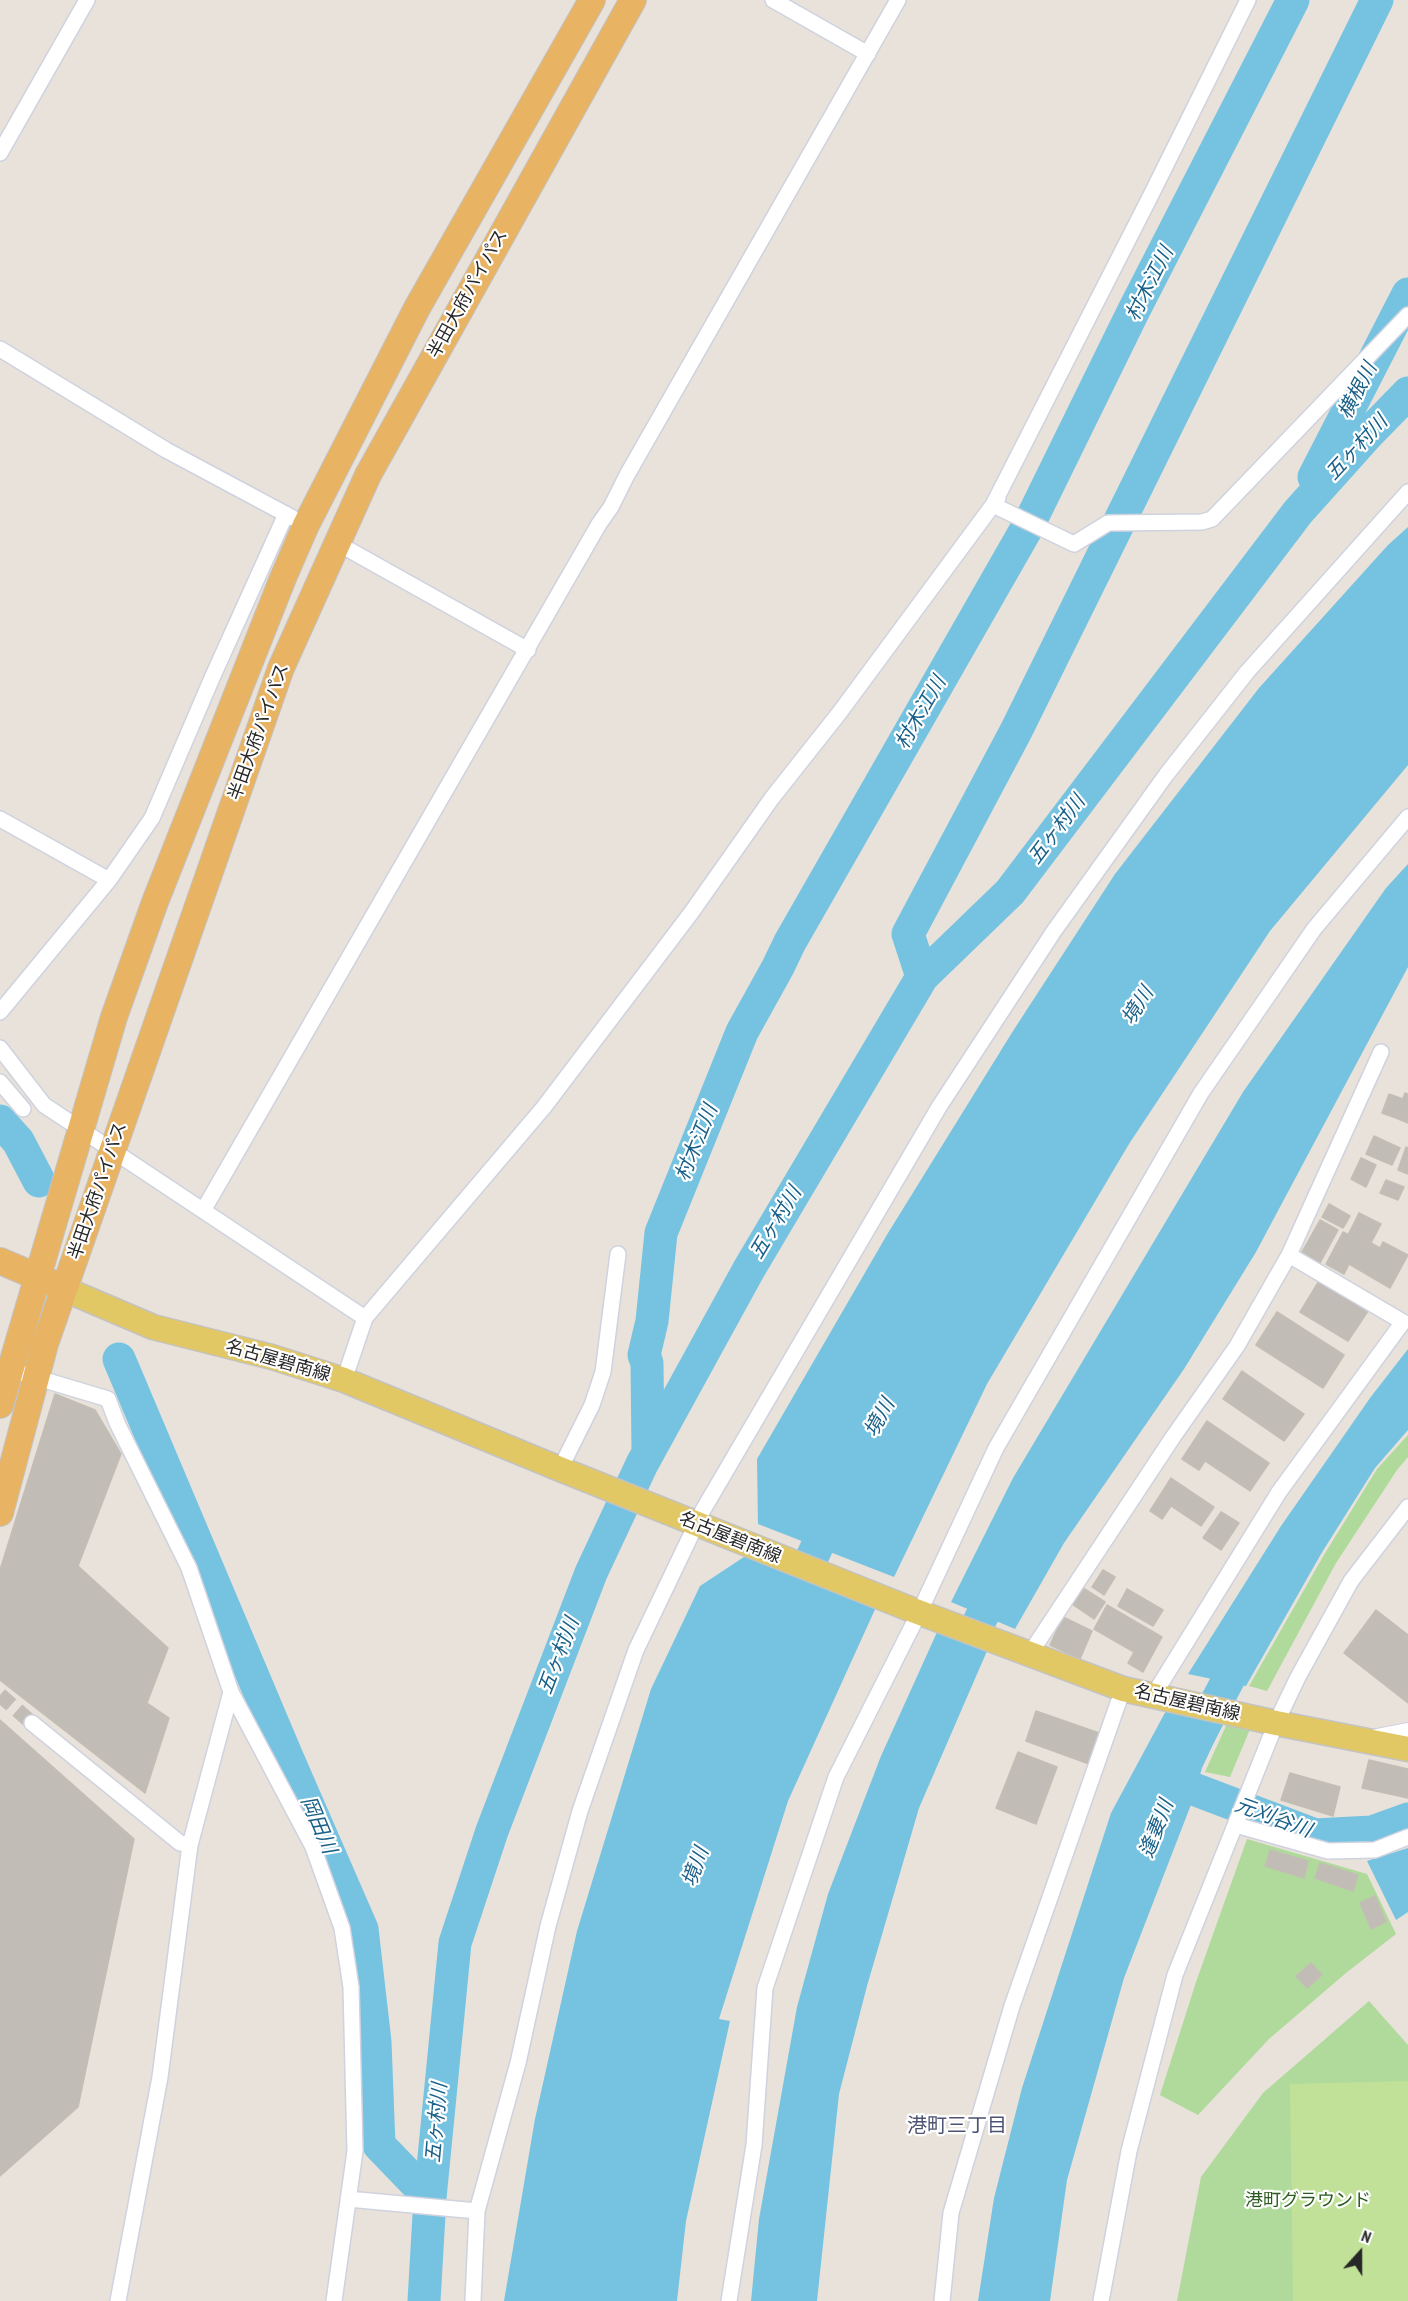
<!DOCTYPE html>
<meta charset="utf-8">
<style>
body{margin:0}
#map{position:relative;width:1408px;height:2301px;overflow:hidden;background:#e8e2da;font-family:"PT Sans Narrow",sans-serif}
canvas{display:block}
.north{position:absolute;left:1330px;top:2223px;width:60px;height:60px;-webkit-text-stroke:4px #fff;paint-order:stroke;rotate:21deg;font-size:16px;font-weight:700;line-height:24px;text-align:center;color:#272727}
.north::after{content:'';display:block;margin:auto;width:21px;height:27px;background:#272727;clip-path:polygon(50% 0,100% 100%,50% 72%,0 100%)}
</style>
<div id="map">
<canvas width="1408" height="2301"></canvas>
<div class="north">N</div>
</div>
<script>
const c = document.querySelector('canvas').getContext('2d');
c.lineJoin = 'round';
function fill(path, color) { c.fillStyle = color; c.fill(path, 'evenodd'); }
const shape = rows => new Path2D(rows.map(r => 'M' + r).join(''));
function trace(path, color, width, dash) { c.strokeStyle = color; c.lineWidth = width; c.lineCap = dash ? 'butt' : 'round'; c.setLineDash(dash || []); c.stroke(path); }
function label(font, color, halo, rows, align = 'center') {
  c.font = font + ' "PT Sans Narrow","Noto Sans JP",sans-serif'; c.lineWidth = 4.5; c.setLineDash([]); c.textBaseline = 'middle'; c.strokeStyle = halo; c.fillStyle = color; for (const [text, x, y, turn = 0] of rows) {
    c.save(); c.translate(x, y); c.rotate((+turn || 0) * Math.PI / 180); c.textAlign = isNaN(turn) ? turn : align; if (halo) c.strokeText(text, 0, 0); c.fillText(text, 0, 0); c.restore();
  }
}
fill(shape([
 [1408,1435,1408,1457,1397,1470,1336,1563,1267,1691,1249,1686,1324,1555,1377,1469],
 [1231,1715,1253,1722,1230,1777,1205,1772],
 [1247,1839,1367,1874,1396,1934,1346,1973,1269,2039,1198,2115,1160,2095,1196,1982],
 [1369,2001,1408,2045,1408,2301,1177,2301,1201,2177,1263,2093]
]), '#afda9b');
fill(shape([
 [1408,2081,1408,2301,1293,2301,1290,2084]
]), '#c0e197');
fill(shape([
 [1408,527,1408,765,1270,931,1129,1144,987,1384,894,1577,758,1524,757,1459,888,1233,1013,1031,1115,874,1259,688,1388,545],
 [1408,864,1408,967,1256,1252,1184,1369,1064,1543,1015,1629,951,1602,1013,1478,1243,1092,1386,888],
 [1408,1349,1408,1430,1375,1468,1321,1554,1246,1686,1188,1674,1281,1526,1370,1398],
 [750,1553,877,1605,788,1801,719,2019,730,2021,686,2221,677,2301,504,2301,535,2119,577,1931,651,1689,700,1586],
 [938,1630,987,1651,919,1808,867,1986,839,2094,817,2301,751,2301,759,2219,797,2007,828,1894,881,1756],
 [1168,1707,1225,1719,1202,1768,1192,1802,1124,1978,1067,2180,1050,2301,978,2301,994,2198,1022,2088,1111,1813],
 [1408,1848,1408,1912,1396,1920,1367,1861]
]), '#76c3e1');
trace(shape([
 [1314,477,1408,294],
 [922,977,908,934,1016,731,1377,0],
 [0,1121,18,1141,39,1181],
 [119,1359,287,1757,362,1929,375,2042,379,2145,430,2198],
 [648,1452,647,1363,644,1355,652,1321,661,1233,742,1032,778,967,790,942,1028,526,1133,312,1293,0],
 [794,1597,835,1507],
 [959,1662,1003,1574],
 [1198,1737,1248,1642],
 [1175,1782,1315,1835,1372,1832,1408,1819],
 [424,2301,430,2198,455,1943,492,1831,591,1573,642,1464,749,1269,922,977,1010,892,1298,512,1368,434,1408,393]
]), '#76c3e1', 33);
const building = shape([
 [1405,1093,1408,1094,1408,1123,1396,1118,1405,1093],
 [1389,1094,1403,1099,1396,1118,1382,1113,1389,1094],
 [1374,1136,1400,1148,1392,1165,1366,1154,1374,1136],
 [1406,1147,1408,1148,1408,1174,1398,1170,1406,1147],
 [1361,1158,1376,1165,1366,1187,1351,1179,1361,1158],
 [1386,1180,1404,1187,1398,1200,1380,1193,1386,1180],
 [1329,1204,1350,1216,1343,1228,1322,1217,1329,1204],
 [1359,1213,1381,1224,1371,1243,1362,1238,1361,1241,1348,1235,1359,1213],
 [1320,1220,1338,1230,1320,1263,1302,1252,1320,1220],
 [1343,1232,1361,1241,1344,1274,1326,1264,1343,1232],
 [1362,1238,1380,1248,1383,1242,1408,1255,1390,1288,1349,1264,1362,1238],
 [1319,1281,1368,1311,1348,1341,1300,1312,1319,1281],
 [1277,1312,1344,1355,1323,1388,1256,1345,1277,1312],
 [1242,1371,1304,1414,1284,1441,1223,1399,1242,1371],
 [55,1394,95,1410,121,1454,78,1566,168,1648,147,1703,169,1718,145,1793,0,1680,0,1570,55,1394],
 [1207,1421,1269,1463,1250,1491,1205,1461,1199,1470,1182,1459,1207,1421],
 [1171,1478,1214,1507,1201,1526,1171,1506,1162,1519,1150,1511,1171,1478],
 [1221,1512,1239,1523,1221,1550,1203,1538,1221,1512],
 [1103,1570,1115,1577,1104,1595,1092,1587,1103,1570],
 [1083,1588,1105,1602,1094,1619,1072,1604,1083,1588],
 [1127,1589,1163,1610,1153,1626,1118,1606,1127,1589],
 [1107,1605,1162,1637,1143,1672,1128,1663,1134,1652,1094,1629,1107,1605],
 [1376,1610,1408,1635,1408,1703,1344,1653,1376,1610],
 [1063,1617,1092,1631,1080,1659,1050,1645,1063,1617],
 [1036,1711,1099,1733,1089,1764,1026,1741,1036,1711],
 [0,1720,134,1839,78,2107,0,2176,0,1720],
 [1018,1752,1057,1767,1036,1824,996,1808,1018,1752],
 [1369,1760,1408,1769,1408,1798,1362,1788,1369,1760],
 [1290,1773,1340,1787,1333,1816,1281,1800,1290,1773],
 [1270,1850,1308,1861,1304,1878,1265,1866,1270,1850],
 [1320,1863,1358,1875,1353,1891,1315,1878,1320,1863],
 [1375,1896,1386,1922,1371,1929,1360,1903,1375,1896],
 [1311,1963,1322,1975,1307,1988,1296,1976,1311,1963]
]);
fill(building, '#c1bcb5');
trace(building, '#c3beb4', 1.5);
trace(shape([
 [0,1695,32,1723]
]), '#c1bdb6', 15, [15, 8]);
const minor = shape([
 [773,0,868,54],
 [1248,0,1150,197,993,505,1074,544,1108,523,1202,522,1212,519,1408,315],
 [0,153,87,0],
 [0,349,166,450,293,518],
 [337,543,528,650],
 [0,819,109,880,152,818,212,678,286,514],
 [0,1012,109,880],
 [0,1048,44,1105,365,1318],
 [0,1082,23,1109],
 [204,1209,599,524,611,507,627,475,898,0],
 [11,1370,108,1399,117,1423,189,1568,231,1692,313,1847,342,1928,351,1987,355,2151,334,2301],
 [344,1380,365,1318,544,1107,691,913,772,798,840,712,998,498],
 [560,1469,592,1405,603,1372,618,1254],
 [1029,1655,1173,1437,1237,1346,1289,1255,1381,1052],
 [1153,1696,1279,1492,1403,1322,1289,1255],
 [32,1723,180,1843,190,1845],
 [1236,1825,1328,1851,1375,1850,1408,1837],
 [348,2199,477,2211],
 [118,2301,160,2077,190,1845,231,1692],
 [473,2301,477,2211,518,2063,548,1926,580,1811,636,1650,703,1510,939,1107,1054,931,1166,775,1247,672,1408,492],
 [729,2301,754,2145,765,1988,836,1777,919,1613,996,1448,1201,1093,1314,929,1408,817],
 [942,2301,951,2213,986,2094,1012,2006,1123,1689],
 [1101,2301,1129,2151,1175,1975,1276,1723,1298,1677,1351,1581,1408,1507]
]);
const tertiary = shape([
 [1372,1740,1408,1733]
]);
const primary = shape([
 [64,1289,153,1327,272,1357,344,1380,560,1469,910,1609,1123,1689,1276,1723,1408,1749]
]);
const trunk = shape([
 [0,1261,52,1283],
 [0,1405,114,1017,155,902,283,578,306,525,417,308,592,0],
 [0,1513,45,1344,281,668,368,475,633,0]
]);
trace(minor, '#cfd2df', 18);
trace(tertiary, '#cfd2df', 22);
trace(primary, '#c3c3c3', 27);
trace(trunk, '#c3c3c3', 28);
trace(minor, '#fff', 15);
trace(tertiary, '#fff', 20);
trace(primary, '#e2c765', 24);
trace(trunk, '#e8b362', 26);
label('18px', '#272727', '#fff', [
 ["半田大府パイパス",468,294,-61],
 ["半田大府パイパス",259,732,-70],
 ["半田大府パイパス",98,1191,-71],
 ["名古屋碧南線",278,1361,16],
 ["名古屋碧南線",730,1538,22],
 ["名古屋碧南線",1187,1703,13]
]);
label('18px', '#2b5b20', '#fff', [
 ["港町グラウンド",1308,2201]
]);
label('italic 20px', '#1a6088', '#fff', [
 ["村木江川",1150,284,-63],
 ["横根川",1358,391,-63],
 ["五ヶ村川",1357,448,-47],
 ["村木江川",921,713,-60],
 ["五ヶ村川",1057,830,-53],
 ["境川",1138,1006,-57],
 ["村木江川",697,1143,-68],
 ["五ヶ村川",776,1223,-59],
 ["境川",880,1418,-61],
 ["五ヶ村川",559,1656,-69],
 ["元刈谷川",1273,1818,20],
 ["岡田川",318,1825,67],
 ["逢妻川",1157,1829,-69],
 ["境川",696,1867,-70],
 ["五ヶ村川",437,2123,-85]
]);
label('20px', '#4c5373', '#fff', [
 ["港町三丁目",957,2126]
]);
</script>
